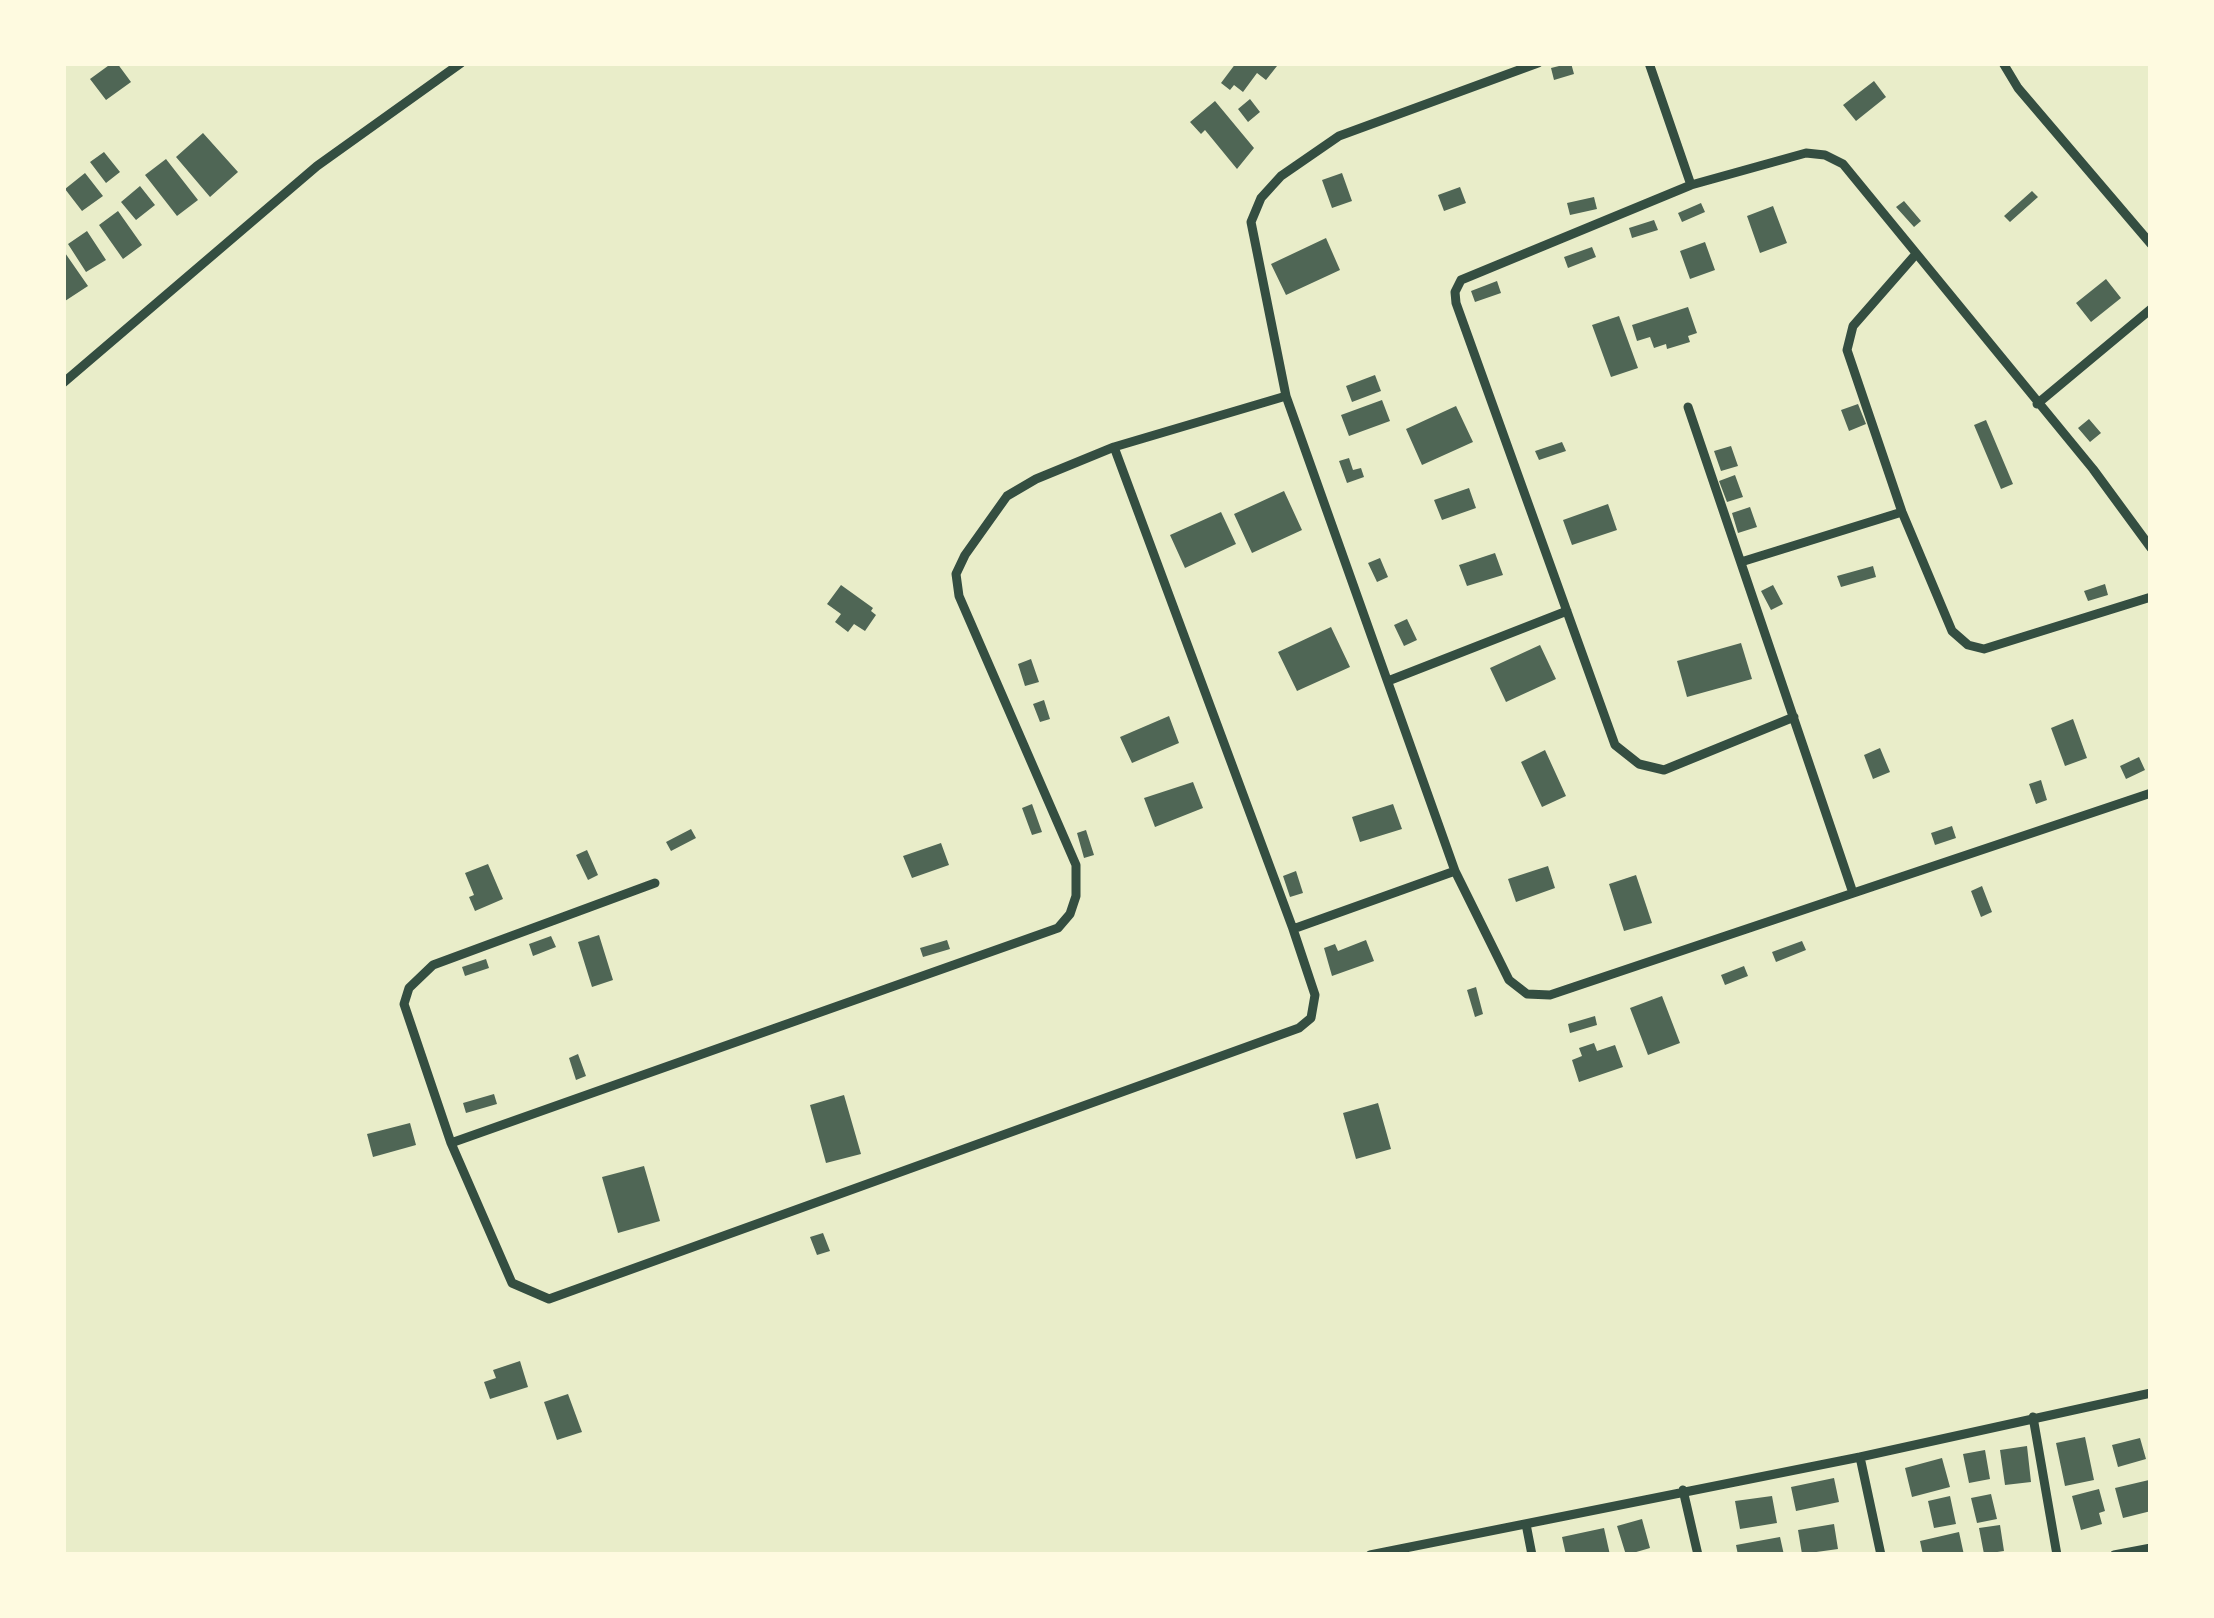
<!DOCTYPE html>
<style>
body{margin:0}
#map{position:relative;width:2214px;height:1618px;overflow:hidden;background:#e9edc9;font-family:Quicksand,sans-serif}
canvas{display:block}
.frame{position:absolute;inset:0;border:66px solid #fefae0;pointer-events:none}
</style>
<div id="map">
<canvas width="2214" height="1618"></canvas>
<div class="frame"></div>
</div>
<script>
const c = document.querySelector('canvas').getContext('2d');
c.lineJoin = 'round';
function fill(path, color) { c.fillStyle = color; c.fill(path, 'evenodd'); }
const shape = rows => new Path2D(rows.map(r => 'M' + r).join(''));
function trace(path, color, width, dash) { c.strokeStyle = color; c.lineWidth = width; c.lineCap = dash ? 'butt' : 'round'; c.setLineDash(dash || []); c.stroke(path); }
fill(shape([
 [112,63,117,63,131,82,106,100,90,79],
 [1236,63,1273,63,1277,66,1266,80,1257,73,1243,92,1234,85,1230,90,1221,83],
 [1571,63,1574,74,1554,80,1551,68],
 [1874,81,1886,97,1856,121,1843,105],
 [1250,99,1260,112,1248,122,1238,109],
 [1215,101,1254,148,1237,169,1205,130,1201,134,1190,122],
 [203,133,238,172,210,197,176,157],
 [104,152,120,172,106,183,90,162],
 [166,159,198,200,177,216,145,175],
 [85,173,103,196,82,211,65,189],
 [1342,173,1352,201,1332,208,1322,180],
 [140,186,155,205,136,220,121,202],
 [1460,187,1466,203,1444,211,1438,195],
 [2032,191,2038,197,2010,222,2004,216],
 [1594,197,1597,209,1570,215,1567,203],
 [1904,201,1921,221,1914,227,1896,207],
 [1701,203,1705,212,1682,222,1678,213],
 [1773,206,1787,243,1760,253,1747,216],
 [118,211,142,245,123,259,99,225],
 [1654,220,1658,230,1632,238,1629,228],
 [87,231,106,260,86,272,68,244],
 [1326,238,1340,270,1286,295,1271,264],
 [1705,242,1715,270,1690,279,1680,251],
 [1592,247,1596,257,1568,268,1564,257],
 [63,250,88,286,65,301,63,297],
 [2106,279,2121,298,2091,322,2076,303],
 [1497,281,1501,293,1475,302,1471,291],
 [1688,307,1697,333,1688,336,1690,342,1667,349,1666,344,1654,348,1650,337,1637,341,1632,325],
 [1619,316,1638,368,1611,377,1592,325],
 [1375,375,1381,391,1352,402,1346,386],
 [1382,400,1390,421,1349,436,1341,415],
 [1858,404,1866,424,1849,431,1841,410],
 [1456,406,1473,442,1422,465,1406,429],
 [2089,419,2101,433,2090,442,2078,428],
 [1986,420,2013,484,2001,489,1974,425],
 [1562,442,1566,451,1539,460,1535,451],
 [1731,446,1738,466,1721,471,1714,451],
 [1349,458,1353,470,1361,468,1364,477,1347,483,1339,461],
 [1735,475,1743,497,1727,502,1719,481],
 [1469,488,1476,508,1442,520,1434,500],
 [1284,491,1302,530,1252,553,1234,514],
 [1608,504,1617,530,1572,545,1563,520],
 [1750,507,1757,527,1738,533,1732,513],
 [1221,512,1236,544,1185,568,1170,535],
 [1495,553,1503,575,1467,586,1459,565],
 [1380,558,1388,577,1377,582,1368,563],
 [1873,566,1876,577,1841,587,1837,576],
 [2105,584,2108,595,2088,601,2084,591],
 [841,585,873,608,871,611,876,615,865,631,854,624,848,632,835,622,841,614,827,604],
 [1773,585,1783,604,1771,610,1761,591],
 [1407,619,1417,640,1404,646,1394,625],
 [1331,627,1350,667,1297,691,1278,652],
 [1741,643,1752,679,1687,697,1677,661],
 [1540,645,1556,679,1506,702,1490,668],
 [1031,659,1039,682,1025,686,1018,664],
 [1044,700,1050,719,1040,722,1033,704],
 [1169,716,1179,743,1132,763,1120,737],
 [2073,719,2087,758,2065,766,2051,728],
 [1880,748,1890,772,1873,779,1864,755],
 [1545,750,1566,796,1542,807,1521,762],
 [2139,757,2145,770,2126,779,2120,766],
 [2041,780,2047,800,2036,804,2029,784],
 [1193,782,1203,808,1155,827,1144,798],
 [1032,804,1042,832,1032,835,1022,808],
 [1393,804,1402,829,1360,842,1352,817],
 [1952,826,1956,838,1935,845,1931,833],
 [691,829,696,838,671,851,666,842],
 [1086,830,1094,855,1084,858,1077,833],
 [941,843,949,865,912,878,903,856],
 [587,850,598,875,588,880,576,855],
 [488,864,503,899,475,911,469,897,474,895,465,873],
 [1548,866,1555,888,1516,902,1508,879],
 [1296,871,1303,893,1290,897,1283,876],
 [1636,875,1652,923,1624,931,1609,884],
 [1982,886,1992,912,1981,917,1971,891],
 [599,935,613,980,592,987,578,942],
 [551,936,556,947,533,956,529,944],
 [947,940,950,949,923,957,920,948],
 [1366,940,1374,961,1332,976,1324,948,1335,944,1338,951],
 [1802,941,1806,950,1776,962,1772,952],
 [486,959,489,968,465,976,462,967],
 [1744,966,1748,976,1725,985,1721,975],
 [1476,987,1483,1014,1475,1017,1467,990],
 [1662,996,1680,1043,1648,1055,1630,1008],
 [1595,1016,1597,1025,1570,1033,1568,1024],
 [1594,1043,1597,1051,1615,1045,1623,1067,1579,1082,1572,1060,1582,1056,1579,1048],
 [578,1054,586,1076,576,1080,569,1058],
 [494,1094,497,1104,466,1113,463,1103],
 [844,1095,861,1154,826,1163,810,1105],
 [1378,1103,1391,1149,1356,1159,1343,1113],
 [410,1123,416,1145,373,1157,367,1134],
 [644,1166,660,1221,618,1233,602,1177],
 [823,1233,830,1251,817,1255,810,1237],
 [520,1361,528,1387,490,1399,484,1382,496,1378,493,1370],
 [568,1394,582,1432,557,1440,544,1402],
 [2085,1437,2094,1480,2065,1486,2056,1443],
 [2140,1438,2146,1459,2118,1467,2112,1445],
 [2027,1446,2031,1482,2005,1485,2000,1450],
 [1985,1450,1990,1479,1969,1483,1963,1454],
 [1942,1458,1950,1487,1912,1497,1905,1468],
 [1834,1478,1839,1502,1796,1511,1791,1487],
 [2149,1480,2151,1511,2123,1518,2115,1488],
 [2099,1489,2105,1511,2099,1513,2102,1524,2081,1530,2072,1496],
 [1991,1494,1997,1519,1977,1523,1971,1498],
 [1772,1496,1777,1523,1740,1529,1735,1501],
 [1950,1496,1956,1524,1934,1528,1928,1501],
 [1642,1519,1650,1548,1626,1555,1617,1526],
 [1834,1524,1838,1549,1802,1554,1798,1530],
 [2000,1525,2004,1551,1984,1554,1979,1528],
 [1604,1528,1610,1555,1566,1555,1562,1537],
 [1959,1532,1964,1555,1923,1555,1920,1541],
 [1780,1537,1784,1555,1738,1555,1736,1545]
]), '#4f6655');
trace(shape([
 [1538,63,1339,136,1281,176,1261,198,1251,222,1286,396,1455,871,1509,980,1527,994,1550,995,2151,793],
 [1649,63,1691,185],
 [2003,63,2018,88,2151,244],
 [1916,254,1853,326,1847,350,1902,512,1952,631,1968,645,1984,649,2151,597],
 [63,383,317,166,461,63],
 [2037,404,2151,309],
 [1688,407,1853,893],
 [1741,562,1902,512],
 [1388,681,1567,611],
 [1794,717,1664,770,1639,764,1615,745,1456,303,1455,292,1461,280,1691,185,1806,153,1825,155,1843,164,2093,469,2151,548],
 [655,883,433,965,409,988,404,1004,451,1143,512,1283,549,1299,1299,1028,1311,1018,1315,995,1293,929,1114,447],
 [1293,929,1455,871],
 [451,1143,1058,928,1070,914,1076,896,1076,865,959,596,956,574,965,555,1007,496,1036,479,1114,447,1286,396],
 [2033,1417,2057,1555],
 [1860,1457,1881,1555],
 [1683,1490,1698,1555],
 [1526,1524,1532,1555],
 [1370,1555,1860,1457,2151,1393],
 [2114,1555,2151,1548]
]), '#344e41', 9);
</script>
